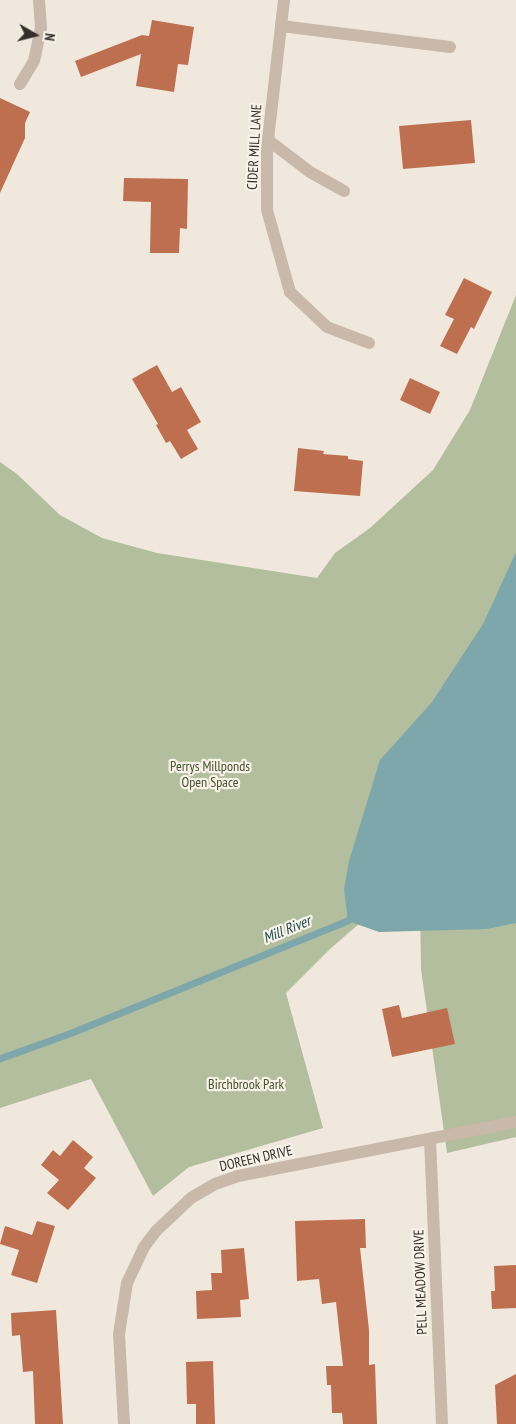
<!DOCTYPE html>
<style>
body{margin:0}
#map{position:relative;width:516px;height:1424px;overflow:hidden;background:#f0e8dd;font-family:"PT Sans Narrow",sans-serif}
canvas{display:block}
.north{position:absolute;left:10px;top:10px;width:50px;height:50px;-webkit-text-stroke:4px #f8f2e9;paint-order:stroke;rotate:98deg;font-size:14px;font-weight:700;line-height:20px;text-align:center;color:#362e29}
.north::after{content:'';display:block;margin:auto;width:18px;height:22px;background:#362e29;clip-path:polygon(50% 0,100% 100%,50% 72%,0 100%)}
</style>
<div id="map">
<canvas width="516" height="1424"></canvas>
<div class="north">N</div>
</div>
<script>
const c = document.querySelector('canvas').getContext('2d');
c.lineJoin = 'round';
function fill(path, color) { c.fillStyle = color; c.fill(path, 'evenodd'); }
const shape = rows => new Path2D(rows.map(r => 'M' + r).join(''));
function trace(path, color, width, dash) { c.strokeStyle = color; c.lineWidth = width; c.lineCap = dash ? 'butt' : 'round'; c.setLineDash(dash || []); c.stroke(path); }
function label(font, color, halo, rows, align = 'center') {
  c.font = font + ' "PT Sans Narrow",sans-serif'; c.lineWidth = 4.5; c.setLineDash([]); c.textBaseline = 'middle'; c.strokeStyle = halo; c.fillStyle = color; for (const [text, x, y, turn = 0] of rows) {
    c.save(); c.translate(x, y); c.rotate((+turn || 0) * Math.PI / 180); c.textAlign = isNaN(turn) ? turn : align; if (halo) c.strokeText(text, 0, 0); c.fillText(text, 0, 0); c.restore();
  }
}
fill(shape([
 [516,295,516,1137,447,1153,421,969,420,905,390,897,330,949,286,993,323,1128,189,1167,153,1196,91,1079,0,1108,0,462,17,474,60,515,102,538,157,553,317,578,335,553,370,528,433,470,470,410]
]), '#b2be9e');
fill(shape([
 [516,552,516,923,487,929,379,932,348,921,344,890,349,861,380,760,432,702,483,624]
]), '#7ea7ab');
trace(shape([
 [0,1059,72,1033,348,921,354,914]
]), '#7ea7ab', 7);
fill(shape([
 [152,20,194,27,188,65,178,64,174,92,136,86,141,54,81,77,75,61,142,35,149,36],
 [0,98,30,112,25,123,25,138,0,193],
 [471,120,475,163,403,169,399,126],
 [124,178,188,179,187,229,180,228,179,253,150,253,151,202,123,201],
 [464,278,492,292,474,329,471,327,457,354,440,346,454,319,445,315],
 [157,365,172,392,181,387,201,422,187,430,198,449,181,459,170,441,166,443,156,425,158,424,132,379],
 [410,378,440,392,430,414,400,400],
 [298,448,324,451,323,454,348,456,348,459,363,461,360,496,294,491],
 [399,1005,402,1018,447,1008,455,1044,392,1057,382,1009],
 [73,1140,93,1157,84,1168,96,1178,68,1210,47,1193,59,1180,41,1165,53,1150,60,1156],
 [365,1219,366,1248,360,1248,369,1330,369,1365,375,1364,377,1424,343,1424,342,1413,332,1413,331,1385,327,1385,326,1366,343,1366,336,1302,322,1304,319,1279,297,1281,295,1221],
 [37,1221,55,1226,37,1283,11,1275,19,1250,0,1244,5,1226,32,1235],
 [244,1248,249,1299,240,1300,241,1317,197,1319,196,1291,212,1290,211,1273,222,1273,221,1250],
 [516,1265,516,1308,492,1309,491,1291,495,1291,494,1266],
 [56,1310,63,1424,35,1424,33,1371,23,1372,20,1335,12,1336,11,1313],
 [213,1361,215,1424,196,1424,196,1404,187,1404,186,1362],
 [516,1374,516,1424,497,1424,495,1385]
]), '#bd6f4f');
trace(shape([
 [281,26,450,47],
 [20,84,34,61,41,28,39,0],
 [268,140,310,172,344,191],
 [290,292,327,327,369,343]
]), '#c8b9aa', 12);
trace(shape([
 [284,0,267,148,267,210,290,292],
 [430,1139,442,1424],
 [124,1424,119,1334,127,1283,144,1247,156,1231,191,1198,215,1184,238,1176,516,1122]
]), '#c8b9aa', 12);
label('14px', '#362e29', '#f8f2e9', [
 ["CIDER MILL LANE",255,147,-87],
 ["DOREEN DRIVE",256,1159,-13],
 ["PELL MEADOW DRIVE",421,1282,-92]
]);
label('14px', '#43522f', '#f8f2e9', [
 ["Perrys Millponds",210,767],
 ["Open Space",210,783],
 ["Birchbrook Park",246,1085]
]);
label('italic 15px', '#224e54', '#f8f2e9', [
 ["Mill River",287,930,-22]
]);
</script>
